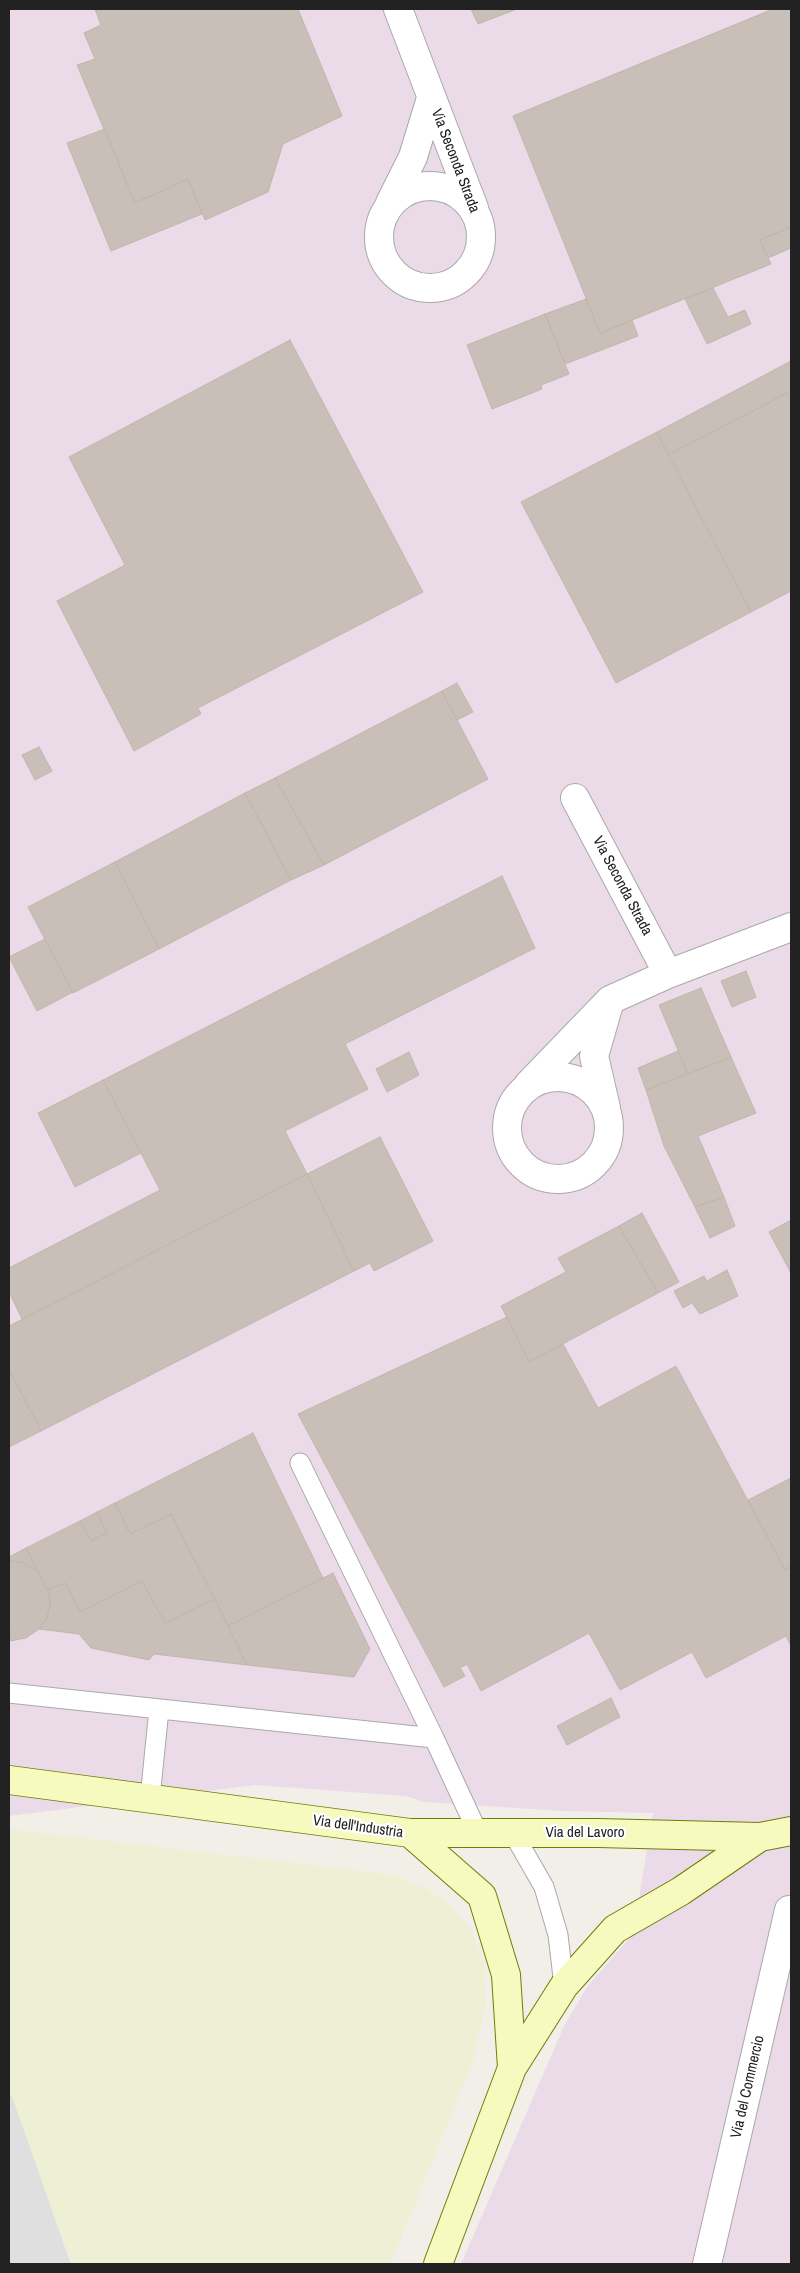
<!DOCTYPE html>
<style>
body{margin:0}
#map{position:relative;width:800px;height:2273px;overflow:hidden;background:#f2efe9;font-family:"Archivo Narrow",sans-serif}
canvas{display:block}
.frame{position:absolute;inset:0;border:10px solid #222;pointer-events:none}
</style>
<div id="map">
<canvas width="800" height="2273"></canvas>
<div class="frame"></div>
</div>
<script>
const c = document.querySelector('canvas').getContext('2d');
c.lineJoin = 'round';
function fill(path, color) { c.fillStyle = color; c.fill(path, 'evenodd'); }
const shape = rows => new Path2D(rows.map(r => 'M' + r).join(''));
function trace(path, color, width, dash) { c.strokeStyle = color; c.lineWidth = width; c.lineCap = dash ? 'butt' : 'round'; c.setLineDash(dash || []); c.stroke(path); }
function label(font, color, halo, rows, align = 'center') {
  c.font = font + ' "Archivo Narrow",sans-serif'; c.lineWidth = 4.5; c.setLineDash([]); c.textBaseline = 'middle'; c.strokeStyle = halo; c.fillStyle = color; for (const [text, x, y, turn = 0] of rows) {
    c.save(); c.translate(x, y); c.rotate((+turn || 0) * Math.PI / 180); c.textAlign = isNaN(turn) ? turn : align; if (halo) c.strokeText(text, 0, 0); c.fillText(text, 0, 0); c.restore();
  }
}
fill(shape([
 [12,2095,71,2264,9,2264,9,2097]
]), '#e0dfdf');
fill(shape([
 [9,9,791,9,791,2264,461,2264,564,2026,587,1987,633,1934,653,1813,562,1811,424,1802,406,1796,255,1785,9,1816]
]), '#ebdbe8');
fill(shape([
 [9,1829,395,1875,427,1889,447,1903,470,1927,484,1960,486,2005,474,2058,391,2264,71,2264,12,2096,9,2097]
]), '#eef0d5');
const building = shape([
 [95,9,298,9,342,116,283,144,268,192,205,220,188,179,135,203,77,65,95,59,84,33,101,25,95,9],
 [471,9,517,9,478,24,471,9],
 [773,9,791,9,791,227,760,240,771,264,600,333,513,116,773,9],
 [105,129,135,203,188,179,202,214,111,251,67,143,105,129],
 [791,227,791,248,768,258,760,240,791,227],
 [713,288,728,317,745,310,751,324,707,344,685,299,713,288],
 [586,299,600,333,632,320,638,336,565,364,545,314,586,299],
 [545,314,569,374,541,385,542,389,492,409,467,345,545,314],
 [290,340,423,592,198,708,201,714,134,751,57,601,125,565,69,457,290,340],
 [791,361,791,391,668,455,657,432,791,361],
 [791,391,791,591,751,612,668,455,791,391],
 [657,432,751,612,616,683,521,502,657,432],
 [457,683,473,712,457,720,442,691,457,683],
 [442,691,488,779,324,865,275,778,442,691],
 [39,747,52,771,35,780,22,755,39,747],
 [275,778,324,865,291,880,245,793,275,778],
 [245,793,291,880,159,949,115,862,245,793],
 [115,862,159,949,73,993,28,907,115,862],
 [502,876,535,948,345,1044,368,1089,285,1131,307,1174,22,1319,9,1292,9,1268,160,1190,103,1080,502,876],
 [45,939,73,992,37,1011,9,957,45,939],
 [746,971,756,997,732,1007,721,981,746,971],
 [701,988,731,1057,688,1074,659,1005,701,988],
 [678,1051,688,1074,646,1090,638,1068,678,1051],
 [409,1052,419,1075,387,1092,376,1069,409,1052],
 [731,1057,756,1113,698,1136,724,1197,695,1207,664,1146,646,1090,731,1057],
 [103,1080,141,1153,75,1187,38,1113,103,1080],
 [380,1137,433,1241,374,1271,370,1263,354,1271,307,1174,380,1137],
 [307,1174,354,1271,41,1431,9,1369,9,1326,307,1174],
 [724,1197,735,1226,710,1238,695,1207,724,1197],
 [642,1213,679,1282,658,1293,619,1226,642,1213],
 [791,1220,791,1273,769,1232,791,1220],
 [619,1226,658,1293,529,1362,501,1306,566,1272,558,1258,619,1226],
 [727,1270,738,1296,700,1314,692,1303,683,1308,674,1291,704,1276,707,1281,727,1270],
 [507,1317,529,1362,563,1344,598,1408,676,1366,785,1570,791,1566,791,1646,786,1636,706,1678,692,1652,620,1690,589,1633,481,1691,467,1664,460,1668,465,1676,444,1687,298,1414,507,1317],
 [9,1369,41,1431,9,1447,9,1369],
 [253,1433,323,1578,228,1626,171,1514,130,1534,115,1503,253,1433],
 [791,1478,791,1566,785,1570,748,1500,791,1478],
 [115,1503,130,1534,171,1514,215,1599,165,1623,142,1581,80,1612,65,1583,47,1590,26,1548,80,1521,91,1541,107,1533,97,1512,115,1503],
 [97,1512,107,1533,91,1541,80,1521,97,1512],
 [26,1548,39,1573,22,1562,9,1561,9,1557,26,1548],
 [9,1561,22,1562,39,1573,47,1590,49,1589,50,1605,47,1618,39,1629,26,1638,10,1641,9,1561],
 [333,1573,370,1649,354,1677,247,1665,228,1626,333,1573],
 [142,1581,165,1623,215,1599,247,1665,154,1654,149,1660,91,1648,79,1634,39,1629,47,1618,50,1605,49,1589,65,1583,80,1612,142,1581],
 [611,1698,620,1717,567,1745,557,1726,611,1698]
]);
fill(building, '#c7bfb8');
trace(building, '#c4b6ab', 1);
const lane = shape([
 [300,1463,434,1738],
 [9,1693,434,1738,478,1833],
 [150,1798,159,1709],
 [513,1833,544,1887,558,1935,564,1986]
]);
const street = shape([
 [398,9,474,208],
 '379 237a51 51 0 1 1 102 0a51 51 0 1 1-102 0Z',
 [390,203,413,157,431,98],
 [575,798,668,974],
 '507 1128a51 51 0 1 1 102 0a51 51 0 1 1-102 0Z',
 [528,1085,610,1000,668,974,791,927],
 [606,1108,594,1056,609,1004],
 [707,2264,789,1910]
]);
const secondary = shape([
 [9,1780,410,1833,598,1833,760,1837,791,1831],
 [410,1833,482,1896,506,1975,512,2068,438,2264],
 [512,2068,564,1986,615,1929,681,1891,760,1837]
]);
trace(lane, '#a9a9a9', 21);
trace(street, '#a9a9a9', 30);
trace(secondary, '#707d05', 30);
trace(lane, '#fff', 19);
trace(street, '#fff', 28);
trace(secondary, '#f7fabf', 28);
label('15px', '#222', '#fff', [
 ["Via Seconda Strada",455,161,69],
 ["Via Seconda Strada",622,886,62],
 ["Via dell'Industria",358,1827,8],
 ["Via del Lavoro",585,1833],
 ["Via del Commercio",748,2087,-77]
]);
</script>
